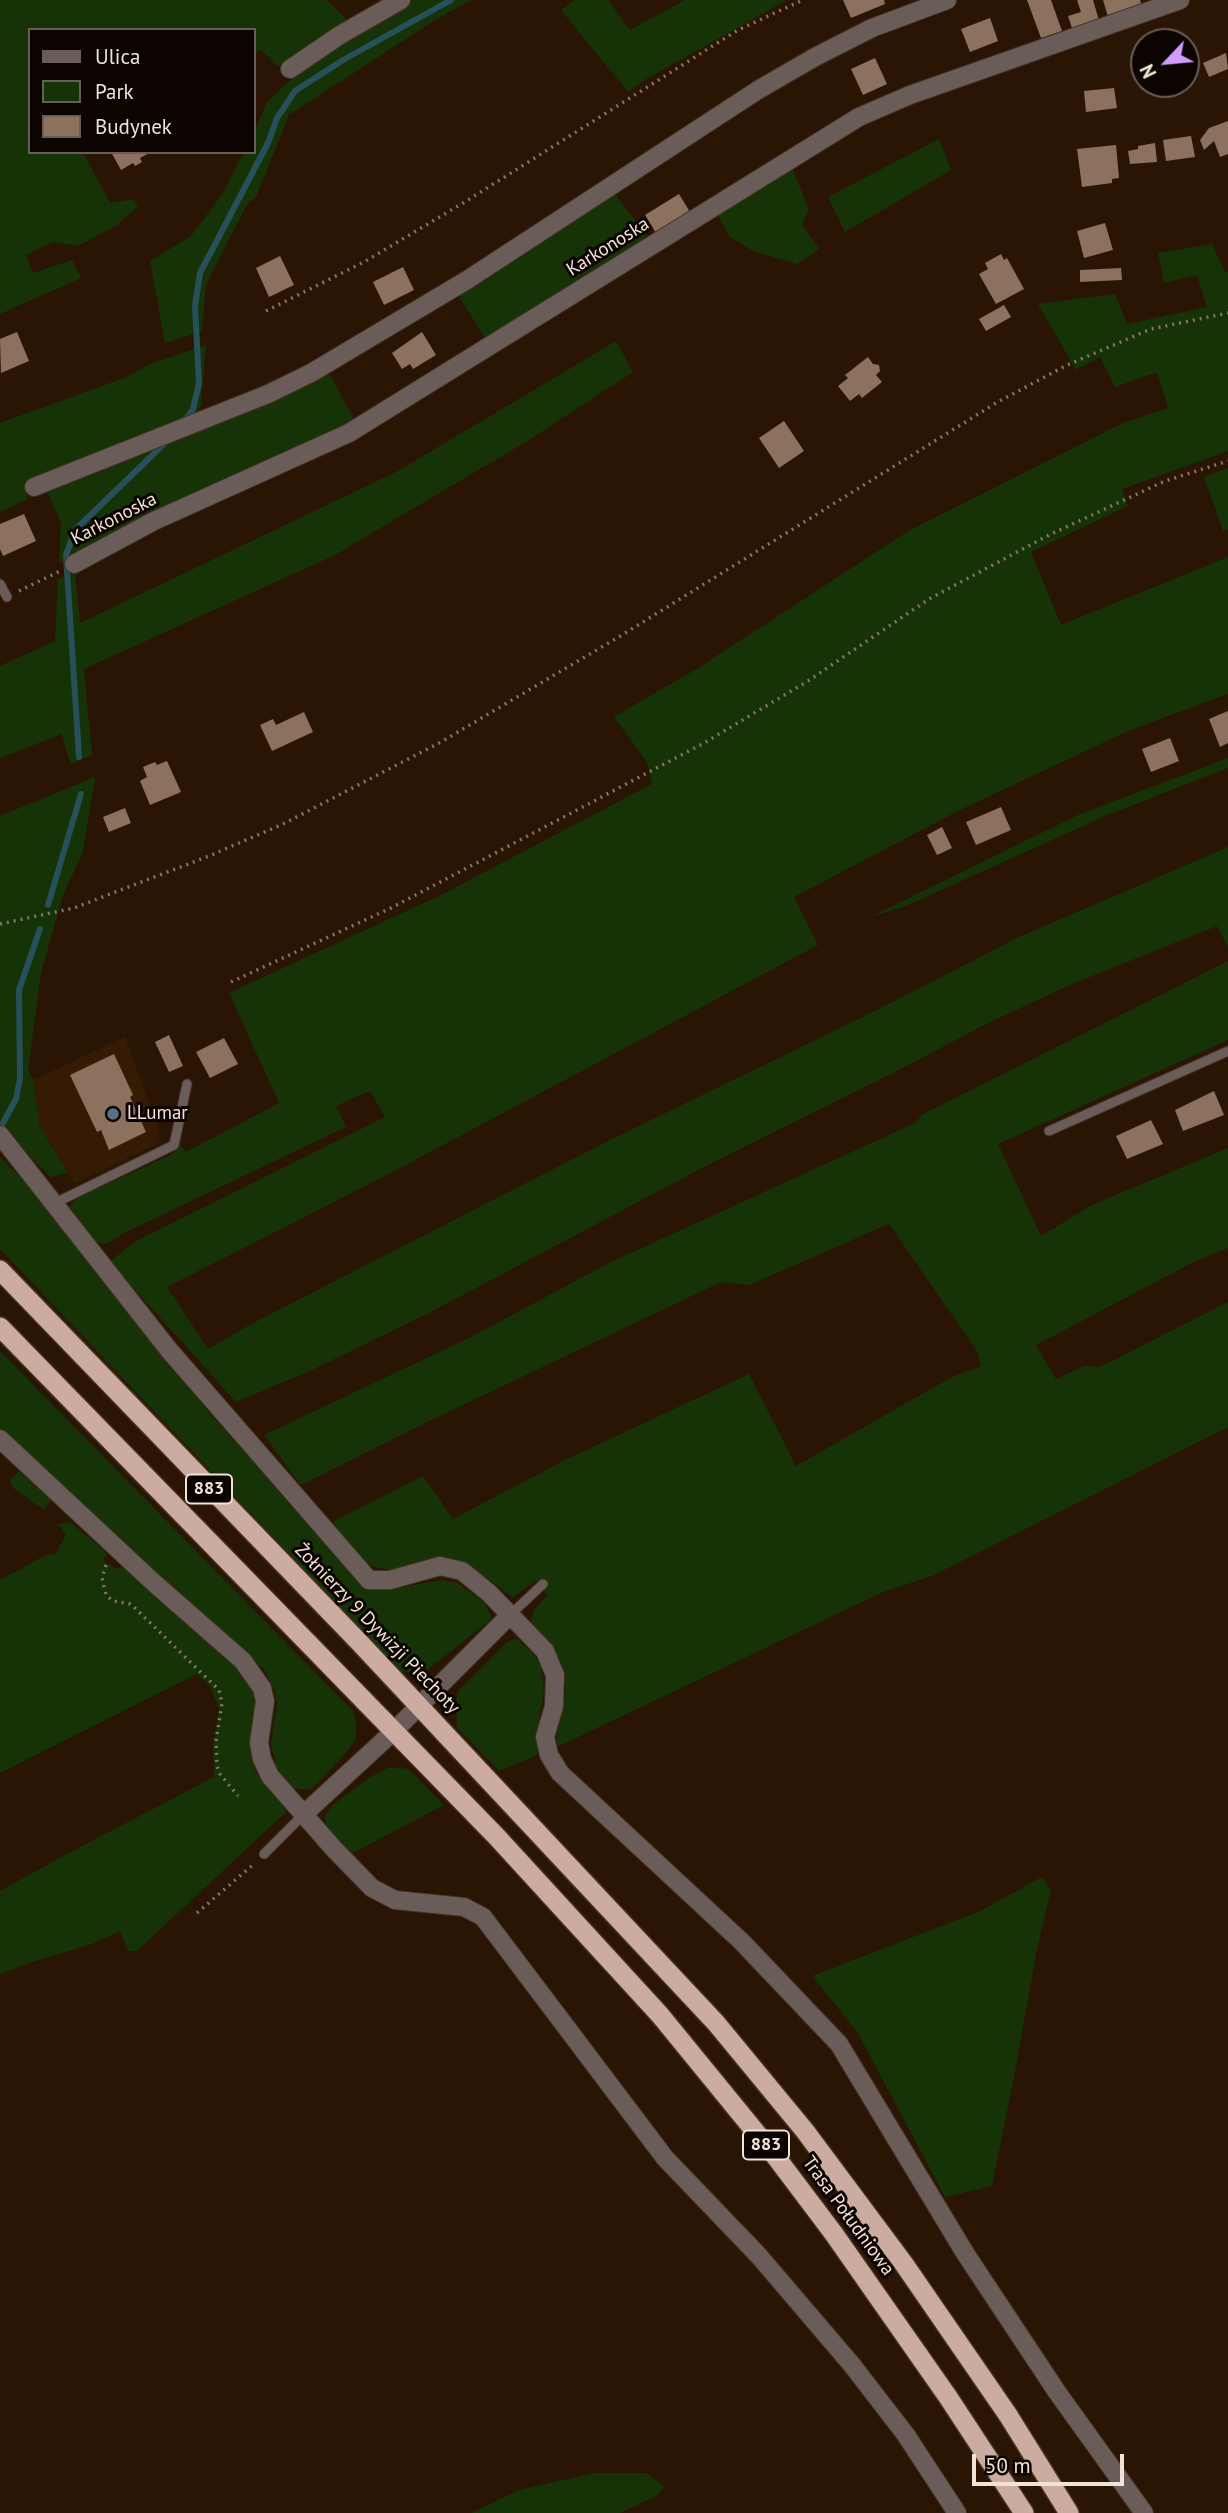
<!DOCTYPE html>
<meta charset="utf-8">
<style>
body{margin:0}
#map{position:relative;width:1228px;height:2513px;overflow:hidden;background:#2a1504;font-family:"PT Sans",sans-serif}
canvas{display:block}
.legend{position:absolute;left:28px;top:28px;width:228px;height:126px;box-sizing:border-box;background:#0c0401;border:2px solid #685d57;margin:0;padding:9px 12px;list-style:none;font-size:21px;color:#f2e3d8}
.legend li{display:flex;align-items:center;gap:14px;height:35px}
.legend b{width:35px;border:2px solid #685d57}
.north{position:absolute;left:1130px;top:28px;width:70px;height:70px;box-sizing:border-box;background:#0c0401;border:2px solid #685d57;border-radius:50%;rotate:244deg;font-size:19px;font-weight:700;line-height:28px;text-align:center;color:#f2e3d8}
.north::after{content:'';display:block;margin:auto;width:24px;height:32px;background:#d29cfd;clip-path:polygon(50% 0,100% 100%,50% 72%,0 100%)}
.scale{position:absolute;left:972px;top:2454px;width:152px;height:32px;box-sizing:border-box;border:4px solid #f2e3d8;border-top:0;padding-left:9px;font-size:21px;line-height:24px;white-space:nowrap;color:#f2e3d8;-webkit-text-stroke:5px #0c0401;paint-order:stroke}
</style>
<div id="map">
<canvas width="1228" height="2513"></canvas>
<ul class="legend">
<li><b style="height:9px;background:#6a5c58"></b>Ulica</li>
<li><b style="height:19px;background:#153306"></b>Park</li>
<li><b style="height:19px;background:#8c725e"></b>Budynek</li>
</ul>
<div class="north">N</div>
<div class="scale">50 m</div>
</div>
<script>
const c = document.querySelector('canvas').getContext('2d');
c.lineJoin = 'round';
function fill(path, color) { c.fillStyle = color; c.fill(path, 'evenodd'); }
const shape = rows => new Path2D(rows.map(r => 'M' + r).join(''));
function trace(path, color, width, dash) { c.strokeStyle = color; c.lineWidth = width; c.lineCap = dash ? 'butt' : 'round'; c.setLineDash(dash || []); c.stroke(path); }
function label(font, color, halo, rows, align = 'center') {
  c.font = font + ' "PT Sans",sans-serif'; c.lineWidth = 6; c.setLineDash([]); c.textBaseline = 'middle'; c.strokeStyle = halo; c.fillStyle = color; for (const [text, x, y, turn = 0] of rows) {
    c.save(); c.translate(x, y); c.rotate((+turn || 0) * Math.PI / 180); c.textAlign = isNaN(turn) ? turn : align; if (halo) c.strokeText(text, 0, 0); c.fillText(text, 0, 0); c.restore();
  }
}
fill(shape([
 [125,1037,159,1130,160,1142,75,1184,40,1127,33,1080]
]), '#361b04');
fill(shape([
 [0,0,327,0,347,20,305,51,278,66,261,50,254,54,254,30,30,30,30,152,83,152,110,203,133,199,138,206,117,225,78,246,53,242,26,255,33,273,72,260,81,278,0,314],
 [414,0,471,0,435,20,289,115,256,197,246,206,206,284,202,331,165,343,150,261,191,236,223,193,244,152,254,152,254,133,267,102,300,71,387,15],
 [575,0,608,0,630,30,685,0,787,0,648,78,628,92,561,10],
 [939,139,951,170,845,232,828,197],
 [792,167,809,210,802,224,819,249,797,264,753,251,729,236,718,215],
 [614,193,649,238,485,338,458,295],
 [1212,244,1225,272,1228,272,1228,451,1122,489,1128,506,1031,552,1061,625,1228,557,1228,694,1128,731,960,810,794,897,818,945,387,1175,167,1287,208,1349,255,1322,612,1139,871,1013,1019,937,1228,847,1228,947,1217,926,1072,984,986,1024,899,1070,704,1167,429,1313,312,1370,236,1402,110,1262,134,1242,385,1117,370,1091,336,1106,346,1127,124,1233,106,1244,93,1241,70,1207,78,1197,171,1155,180,1145,186,1152,279,1103,229,993,439,896,652,784,647,762,614,717,698,668,910,530,1125,422,1168,408,1157,372,1115,387,1100,357,1076,370,1038,304,1115,294,1127,324,1207,307,1197,275,1164,283,1158,253],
 [616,341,633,372,529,440,335,555,84,669,92,755,70,764,62,734,0,758,0,666,55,641,58,579,75,573,80,623,398,471],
 [206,345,201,405,195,417,24,484,28,499,0,512,0,423,127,377,150,364],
 [329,373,355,421,59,563,61,523,47,491,287,392],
 [1228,468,1228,529,1223,531,1204,477],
 [1228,758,1228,768,1105,816,904,907,870,917,1078,815],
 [95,777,83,852,63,895,41,973,28,1070,33,1080,40,1127,68,1173,50,1177,0,1125,0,816],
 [1228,961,1228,1040,998,1144,1041,1236,1092,1205,1228,1148,1228,1248,1192,1263,1036,1345,1056,1379,1084,1366,1100,1367,1228,1302,1228,1427,932,1576,883,1592,557,1747,557,1733,566,1691,562,1665,547,1641,530,1623,534,1610,547,1595,536,1580,513,1598,494,1583,457,1561,432,1559,405,1569,390,1570,371,1566,356,1553,332,1522,423,1476,453,1519,565,1460,749,1374,796,1466,952,1377,981,1366,977,1351,889,1224,749,1285,721,1282,423,1424,301,1485,264,1435,473,1336,609,1263,915,1123,923,1114],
 [0,1157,28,1184,209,1412,361,1585,383,1590,443,1580,456,1582,484,1602,492,1618,483,1626,426,1671,415,1673,401,1671,0,1249],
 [0,1351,353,1711,356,1722,356,1739,344,1755,311,1790,292,1788,277,1770,271,1743,277,1703,274,1689,264,1669,251,1661,203,1614,118,1541,0,1431],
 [19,1471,51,1500,44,1510,13,1488,10,1480],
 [70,1522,107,1553,103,1561,117,1569,124,1565,247,1678,256,1690,259,1710,253,1751,255,1771,282,1801,286,1812,137,1951,128,1951,120,1931,92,1944,32,1962,0,1974,0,1891,65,1855,214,1777,213,1745,219,1710,211,1687,197,1674,0,1773,0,1580,46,1555,55,1554,66,1535,58,1524],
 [516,1638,533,1654,541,1666,544,1691,537,1734,537,1755,499,1771,457,1728,456,1702,458,1691,507,1642],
 [390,1767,409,1769,444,1805,349,1855,326,1827,325,1816,332,1805,372,1776],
 [1042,1877,1051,1890,1037,1949,1015,2072,992,2186,945,2197,858,2033,812,1976,978,1912],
 [594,2473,646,2473,664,2486,658,2495,620,2513,471,2513,519,2490]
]), '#153306');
trace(shape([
 [182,424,193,409,199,383,195,306,200,273,268,143,277,118,295,91,343,60,451,0],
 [79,757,66,555,75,530,168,440],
 [48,905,81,794],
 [3,1123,16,1099,20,1078,19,990,40,929]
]), '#27505b', 6);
fill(shape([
 [843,0,884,0,885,4,851,18],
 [1027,0,1051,0,1062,31,1041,38],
 [1077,0,1093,0,1100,24,1073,31,1068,16,1081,12],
 [1103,0,1140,0,1143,10,1109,20],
 [990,18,998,41,970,52,961,29],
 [1171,31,1176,42,1146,42],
 [1226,53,1228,69,1209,77,1203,63],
 [875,58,887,84,863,95,851,69],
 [1114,88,1117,108,1086,112,1084,91],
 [1228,121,1228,154,1220,157,1214,141,1204,150,1200,140,1209,128],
 [1191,136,1195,157,1166,161,1163,140],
 [1155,143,1157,162,1130,164,1128,151,1138,149,1138,146],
 [1116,145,1119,178,1112,179,1112,183,1082,187,1077,149],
 [111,152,151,152,140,158,142,162,135,166,133,163,121,170],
 [679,194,690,212,656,233,645,215],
 [1105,223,1113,250,1084,258,1077,231],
 [1001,254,1004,260,1007,258,1024,289,996,304,979,274,988,269,985,263],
 [280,256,294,285,269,297,256,268],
 [403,267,414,290,384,305,373,282],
 [1121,268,1122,280,1080,282,1080,270],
 [1004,305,1011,317,986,331,979,319],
 [17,332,29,361,1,373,0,339],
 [422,332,436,355,413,369,410,364,402,369,392,353],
 [868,357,873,364,879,365,880,371,876,375,882,382,862,398,859,394,850,401,838,386,848,378,845,375],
 [784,421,804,451,779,468,759,438],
 [24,514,36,541,3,556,0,549,0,524],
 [1228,711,1228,743,1220,747,1209,719],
 [304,712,313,732,272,751,260,725,273,719,276,725],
 [1170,738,1179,761,1151,772,1142,749],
 [167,761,181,792,150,805,140,781,147,777,143,767,155,762,157,765],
 [1001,807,1011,830,976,845,966,822],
 [125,808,131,823,109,832,103,817],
 [942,827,952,848,937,855,927,835],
 [169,1035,183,1066,169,1072,155,1042],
 [224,1038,238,1064,210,1078,196,1052],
 [114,1054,133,1095,130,1097,146,1132,109,1150,101,1130,97,1132,70,1075],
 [1214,1091,1224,1115,1183,1131,1175,1110],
 [1151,1120,1163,1144,1127,1159,1116,1136]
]), '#8c725e');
const service = shape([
 [0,584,7,597],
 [1049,1131,1228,1051],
 [55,1203,174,1145,187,1084],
 [510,1615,543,1584],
 [264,1854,304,1814]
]);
const minor = shape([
 [290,69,340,35,401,0],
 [34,487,268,394,311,373,467,280,758,90,815,57,872,28,947,0],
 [74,564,154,521,349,433,859,117,910,95,1180,0],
 [0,1135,169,1350,369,1580,390,1580,440,1566,462,1571,489,1593,545,1651,555,1675,554,1706,545,1737,549,1755,560,1773,742,1942,839,2044,965,2253,1057,2392,1144,2513],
 [0,1439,153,1582,243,1661,262,1688,265,1701,259,1743,262,1759,270,1776,334,1849,372,1888,395,1900,464,1907,483,1917,665,2158,759,2256,852,2365,906,2435,957,2513],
 [304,1814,394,1731,510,1615]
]);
const trunk = shape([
 [0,1270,359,1642,716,2023,805,2131,904,2264,1008,2415,1069,2513],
 [0,1327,496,1836,660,2015,776,2157,834,2234,948,2397,1024,2513]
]);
trace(service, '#463222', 11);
trace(minor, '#463222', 20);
trace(trunk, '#463222', 22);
trace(shape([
 [266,311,364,262,468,200,738,30,803,0],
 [19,591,60,571],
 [0,924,74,908,209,856,283,824,441,742,622,635,996,403,1067,365,1151,329,1228,313],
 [231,982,391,908,704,743,808,681,929,599,1049,535,1165,481,1228,461],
 [106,1565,102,1578,106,1595,113,1601,130,1604,136,1609,219,1690,222,1703,216,1741,217,1766,220,1774,238,1796],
 [197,1913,255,1863]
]), '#867466', 3.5, [2, 5]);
trace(service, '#6a5c58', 9);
trace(minor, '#6a5c58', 18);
trace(trunk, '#ccaca1', 19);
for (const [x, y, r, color] of [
 [113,1114,7,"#5c6f8a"]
]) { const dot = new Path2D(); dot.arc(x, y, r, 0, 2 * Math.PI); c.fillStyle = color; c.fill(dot); trace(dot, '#0c0401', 2.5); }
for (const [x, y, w] of [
 [209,1489,46],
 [766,2145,46]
]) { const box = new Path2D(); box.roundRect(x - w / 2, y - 14.5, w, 29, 5); c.fillStyle = '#0c0401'; c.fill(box); trace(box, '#f2e3d8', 2); }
label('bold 18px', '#f2e3d8', null, [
 ["883",209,1489],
 ["883",766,2145]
]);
label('19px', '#f2e3d8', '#0c0401', [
 ["Karkonoska",608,247,-32],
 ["Karkonoska",114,519,-27],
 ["Żołnierzy 9 Dywizji Piechoty",377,1629,46],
 ["Trasa Południowa",848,2216,54]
]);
label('19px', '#f2e3d8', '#0c0401', [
 ["LLumar",127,1114]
], 'left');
</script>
